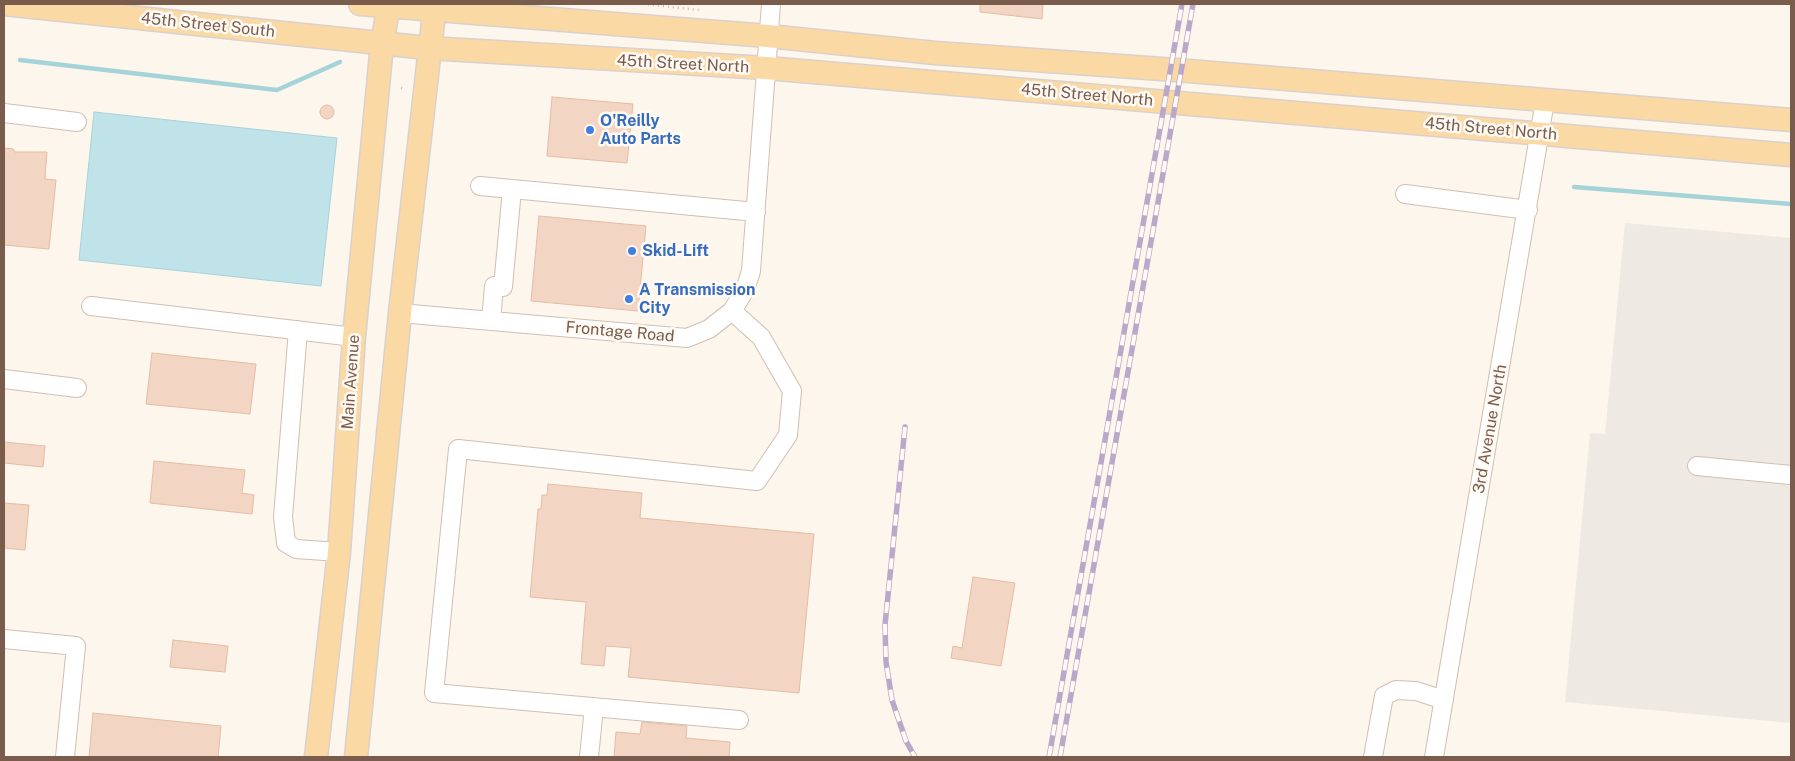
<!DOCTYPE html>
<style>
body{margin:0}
#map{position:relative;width:1795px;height:761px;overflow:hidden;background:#fdf6ec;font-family:"Public Sans",sans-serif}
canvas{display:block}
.frame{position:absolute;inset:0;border:5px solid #7a5c4d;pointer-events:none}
</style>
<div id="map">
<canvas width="1795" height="761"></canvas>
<div class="frame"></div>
</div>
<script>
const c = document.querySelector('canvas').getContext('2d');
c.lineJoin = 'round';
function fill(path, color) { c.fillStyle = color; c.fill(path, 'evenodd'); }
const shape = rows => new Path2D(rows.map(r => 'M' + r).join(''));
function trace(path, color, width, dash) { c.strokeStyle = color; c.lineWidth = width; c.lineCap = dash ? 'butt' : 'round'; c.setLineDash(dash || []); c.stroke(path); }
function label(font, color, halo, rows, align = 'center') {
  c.font = font + ' "Public Sans",sans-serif'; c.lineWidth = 5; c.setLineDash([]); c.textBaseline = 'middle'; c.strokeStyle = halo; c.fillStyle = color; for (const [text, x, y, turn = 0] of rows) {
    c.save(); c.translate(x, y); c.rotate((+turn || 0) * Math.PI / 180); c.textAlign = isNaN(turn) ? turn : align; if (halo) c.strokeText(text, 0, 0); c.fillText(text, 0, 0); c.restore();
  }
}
fill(shape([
 [1625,223,1791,238,1791,723,1565,702,1590,433,1605,434]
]), '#efe9e4');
const water = shape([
 [94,112,337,138,321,286,79,260,94,112]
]);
fill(water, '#bfe3e8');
trace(water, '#a5d3da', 1);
trace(shape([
 [20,60,277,90,340,62],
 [1574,187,1791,204]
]), '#a5d3da', 4.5);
const building = shape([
 [980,4,1043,4,1042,19,980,12,980,4],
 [552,97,633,104,627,163,547,156,552,97],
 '320 112a7 7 0 1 1 14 0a7 7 0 1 1-14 0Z',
 [4,148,13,149,15,152,47,152,45,179,56,180,49,249,4,245,4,148],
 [539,216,646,226,638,311,531,301,539,216],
 [152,353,256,364,250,414,146,404,152,353],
 [4,442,45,446,43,467,4,463,4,442],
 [154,461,245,470,242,493,254,495,252,514,150,503,154,461],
 [548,484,642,493,640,518,814,534,799,693,628,677,631,648,606,646,604,666,581,664,586,602,530,597,538,509,541,509,542,495,547,495,548,484],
 [4,503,29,505,25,550,4,548,4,503],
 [973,577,1015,583,1001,666,951,658,953,646,962,648,973,577],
 [173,640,228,646,225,672,170,667,173,640],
 [93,713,221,726,218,757,89,757,93,713],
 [642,722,687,726,686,738,730,742,729,757,614,757,616,732,640,734,642,722]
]);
fill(building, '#f3d5c3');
trace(building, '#e6bba3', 1);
const minor = shape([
 [4,113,77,122],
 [480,186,756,212],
 [1405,194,1528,210],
 [91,306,354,337],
 [732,311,761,337,792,391,788,435,757,481,458,449,434,693,739,720],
 [400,313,687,338,709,329,732,311,745,290,751,271,771,4],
 [491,321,494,286,503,287,512,189],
 [298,330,283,517,286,543,296,549,339,552],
 [4,379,77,388],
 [1697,466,1791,475],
 [4,639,76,646,65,757],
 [589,757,594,707],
 [1373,757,1384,696,1396,690,1416,691,1444,700],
 [1434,757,1545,101]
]);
const major = shape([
 [4,4,428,48,766,68,1791,155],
 [360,4,768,36,935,53,1176,70,1791,120],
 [316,757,339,552,354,337,382,44,389,4],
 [356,757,400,313,435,4]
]);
trace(minor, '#d1beb0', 20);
trace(major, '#dad1cd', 25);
trace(shape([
 [643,4,699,10],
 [401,88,404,89]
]), '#d9b8a5', 2.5, [1, 4]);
trace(minor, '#fff', 18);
trace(major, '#fbd9a5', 22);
const rail = shape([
 [905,427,885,625,886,662,892,700,906,741,915,757],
 [1049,757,1182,4],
 [1060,757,1193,4]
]);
trace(rail, '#b9a8c9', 5.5);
trace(rail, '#fffaf3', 4, [11]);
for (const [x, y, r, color] of [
 [590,130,5,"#3f7fe0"],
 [632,251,5,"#3f7fe0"],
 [629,299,5,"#3f7fe0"]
]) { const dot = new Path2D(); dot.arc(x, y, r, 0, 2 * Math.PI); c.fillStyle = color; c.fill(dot); trace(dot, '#fffaf3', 2); }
label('16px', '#7a5c4d', '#fffaf3', [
 ["45th Street South",208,25,6],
 ["45th Street North",683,64,3],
 ["45th Street North",1087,95,5],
 ["45th Street North",1491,129,5],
 ["Frontage Road",620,332,5],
 ["Main Avenue",351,382,-86],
 ["3rd Avenue North",1490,429,-80]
]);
label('bold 16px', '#366cbe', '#fffaf3', [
 ["O'Reilly",600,121],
 ["Auto Parts",600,139],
 ["Skid-Lift",642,251],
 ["A Transmission",639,290],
 ["City",639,308]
], 'left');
</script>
